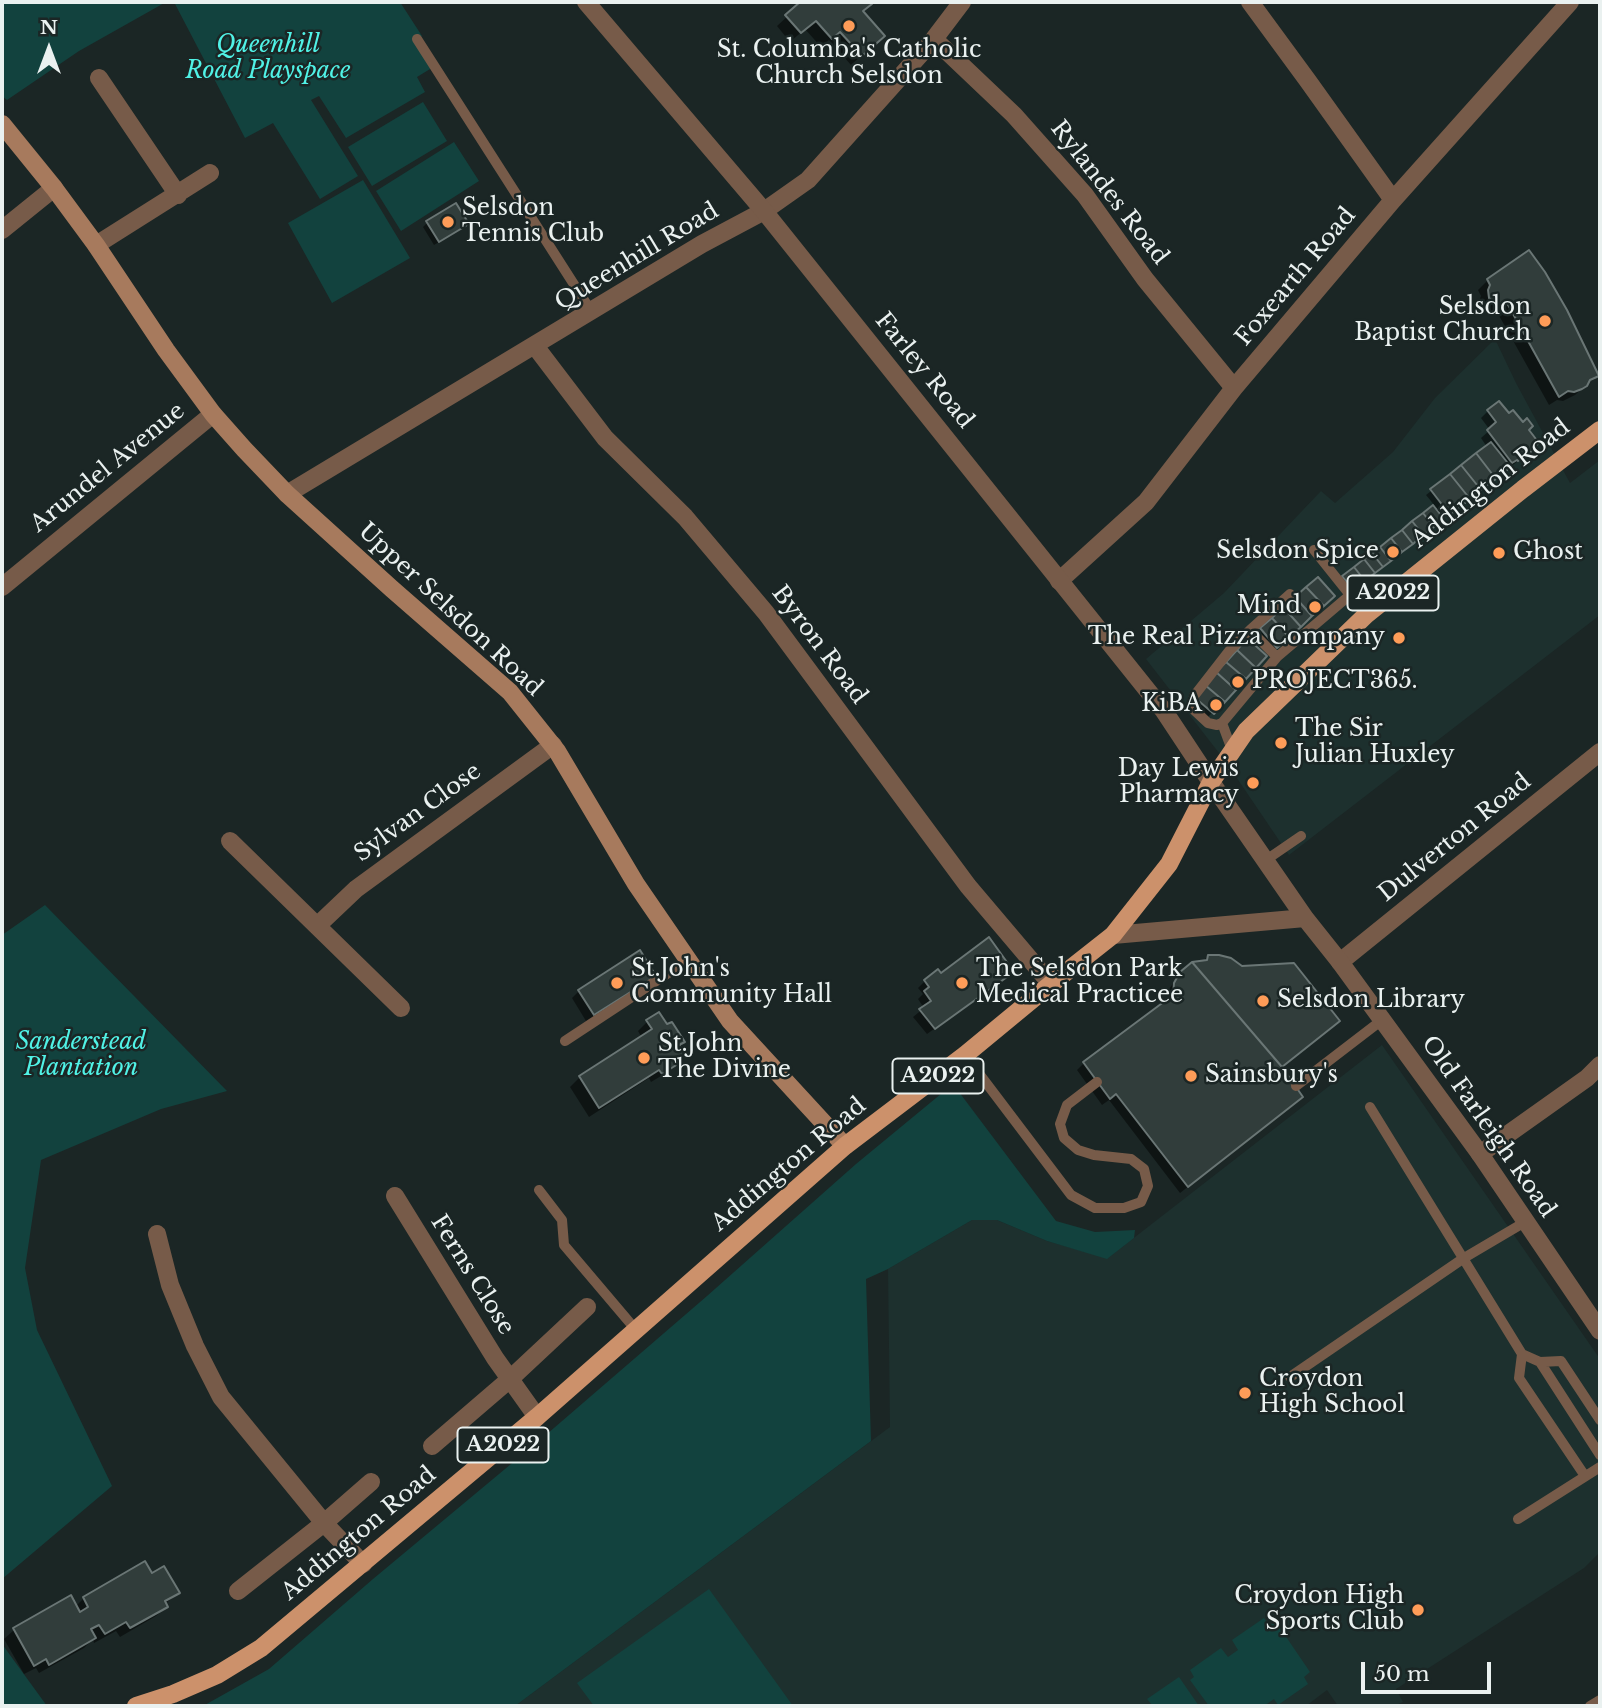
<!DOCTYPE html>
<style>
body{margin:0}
#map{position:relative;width:1602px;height:1708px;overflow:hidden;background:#1b2625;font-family:"Libre Baskerville",serif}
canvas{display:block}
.frame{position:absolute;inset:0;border:4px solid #eaf1f0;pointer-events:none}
.north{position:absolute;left:14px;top:14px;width:70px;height:70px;-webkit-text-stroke:5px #1b2625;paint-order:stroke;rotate:0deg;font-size:19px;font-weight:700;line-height:28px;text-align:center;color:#eaf1f0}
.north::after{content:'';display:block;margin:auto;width:24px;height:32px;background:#eaf1f0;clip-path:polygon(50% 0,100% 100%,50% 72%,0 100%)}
.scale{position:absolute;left:1361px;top:1662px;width:130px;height:32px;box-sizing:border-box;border:4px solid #eaf1f0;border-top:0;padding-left:9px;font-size:21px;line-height:24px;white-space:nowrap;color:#eaf1f0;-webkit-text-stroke:5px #1b2625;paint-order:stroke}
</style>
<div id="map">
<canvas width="1602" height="1708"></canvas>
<div class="frame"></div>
<div class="north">N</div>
<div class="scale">50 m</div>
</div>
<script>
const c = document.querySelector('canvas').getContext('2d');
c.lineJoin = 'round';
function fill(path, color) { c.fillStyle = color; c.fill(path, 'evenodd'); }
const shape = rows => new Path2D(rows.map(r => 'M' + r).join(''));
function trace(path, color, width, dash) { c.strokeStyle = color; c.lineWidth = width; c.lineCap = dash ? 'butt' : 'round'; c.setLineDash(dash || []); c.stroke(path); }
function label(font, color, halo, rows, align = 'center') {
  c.font = font + ' "Libre Baskerville",serif'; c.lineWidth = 5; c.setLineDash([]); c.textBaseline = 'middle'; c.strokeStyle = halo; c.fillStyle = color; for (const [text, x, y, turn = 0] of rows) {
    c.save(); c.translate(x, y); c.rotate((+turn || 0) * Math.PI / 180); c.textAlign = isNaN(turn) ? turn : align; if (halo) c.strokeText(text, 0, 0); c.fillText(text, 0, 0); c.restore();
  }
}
fill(shape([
 [1495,339,1516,383,1570,483,1600,460,1600,615,1289,855,1226,762,1146,659,1224,593,1321,491,1335,503,1393,452,1435,398],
 [1382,1045,1600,1359,1600,1552,1584,1568,1396,1689,1403,1702,1394,1706,1338,1706,1327,1690,1306,1706,515,1706,890,1427,888,1269,972,1220,997,1220,1047,1241,1108,1258]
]), '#1d302e');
fill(shape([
 [2,2,166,2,79,51,7,100,2,96],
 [174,2,400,2,422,36,418,39,435,66,417,77,425,92,346,138,319,96,311,100,358,176,320,199,273,123,245,138],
 [423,102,447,141,372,186,348,147],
 [454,142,479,181,401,231,376,191],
 [363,180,410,258,332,303,288,223],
 [45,905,227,1091,161,1109,41,1160,25,1268,37,1330,112,1486,2,1579,2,935],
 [953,1084,1056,1221,1095,1232,1135,1230,1134,1238,1107,1259,1047,1241,997,1220,972,1220,888,1269,866,1279,871,1441,515,1706,203,1706,269,1669,373,1579,547,1434,707,1296,856,1164],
 [709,1589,793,1706,594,1706,577,1683],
 [1264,1618,1269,1626,1276,1622,1310,1672,1304,1677,1308,1684,1278,1705,1274,1699,1264,1706,1209,1706,1190,1680,1194,1677,1190,1670,1221,1648,1228,1657,1238,1650,1232,1640],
 [2,1644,47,1706,2,1706],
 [1179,1677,1199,1706,1153,1706,1147,1699]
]), '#12423e');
fill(shape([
 [803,2,867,2,869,4,861,12,873,45,851,65,829,40,821,47,805,29,790,42,777,26],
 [428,222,462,228,434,245,423,227],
 [1488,280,1597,375,1575,395,1563,401,1557,400,1549,405,1497,312,1489,314,1480,308,1479,301,1481,296,1478,290],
 [1488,411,1508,415,1527,430,1533,448,1526,455,1444,517,1351,591,1342,579,1435,506,1426,495,1487,447,1481,438,1490,430,1481,418],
 [1318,579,1333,596,1272,651,1257,634],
 [1264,656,1208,717,1191,702],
 [1208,956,1281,1068,1294,1104,1180,1193,1109,1100,1102,1105,1077,1070,1084,1063,1167,1002,1167,992,1174,982,1182,974,1202,962],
 [940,976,1004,979,927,1034,913,1017,924,1008,918,999,923,994,918,988,925,981],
 [647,983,586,1021,572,998,579,991],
 [647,1022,667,1027,683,1055,666,1073,651,1082,649,1078,589,1117,570,1087,580,1077,642,1038,638,1031],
 [151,1575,178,1593,165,1604,166,1607,156,1616,120,1637,116,1631,94,1643,93,1639,84,1648,39,1673,36,1668,24,1674,4,1639,14,1630,70,1598,75,1607,84,1598]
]), '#0007');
const building = shape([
 [800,2,870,2,872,4,863,11,885,36,862,56,840,32,832,39,816,21,801,33,785,15,800,2],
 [456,203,469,224,439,242,426,221,456,203],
 [1529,250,1545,272,1567,310,1599,376,1590,380,1587,386,1582,389,1574,392,1568,391,1559,397,1507,303,1499,305,1493,302,1489,298,1488,290,1490,285,1487,279,1529,250],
 [1499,401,1509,413,1513,410,1523,422,1527,418,1533,426,1529,430,1539,443,1534,447,1535,449,1518,461,1517,460,1512,463,1487,430,1496,422,1487,410,1499,401],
 [1491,442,1511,467,1496,479,1476,453,1491,442],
 [1476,453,1496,479,1481,490,1461,465,1476,453],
 [1461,465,1481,490,1470,499,1450,474,1461,465],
 [1450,474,1470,499,1450,515,1430,489,1450,474],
 [1433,505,1444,519,1434,527,1423,513,1433,505],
 [1423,513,1434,527,1423,535,1412,521,1423,513],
 [1412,521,1423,535,1413,544,1402,530,1412,521],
 [1402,530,1413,544,1402,552,1391,538,1402,530],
 [1391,538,1402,552,1391,561,1380,547,1391,538],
 [1380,547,1391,561,1383,567,1372,553,1380,547],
 [1372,553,1383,567,1375,573,1364,559,1372,553],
 [1364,559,1375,573,1365,581,1354,567,1364,559],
 [1354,567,1365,581,1353,590,1342,576,1354,567],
 [1318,577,1335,596,1324,606,1306,587,1318,577],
 [1306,587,1324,606,1312,616,1295,597,1306,587],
 [1295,597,1312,616,1301,627,1283,607,1295,597],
 [1283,607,1301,627,1289,637,1272,618,1283,607],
 [1272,618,1289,637,1277,648,1260,628,1272,618],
 [1247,638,1267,656,1256,668,1237,650,1247,638],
 [1237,650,1256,668,1246,679,1226,662,1237,650],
 [1226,662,1246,679,1236,690,1216,672,1226,662],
 [1216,672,1236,690,1225,702,1205,685,1216,672],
 [1205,685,1225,702,1214,714,1194,697,1205,685],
 [989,937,1014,972,935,1029,919,1009,931,1001,924,991,929,987,924,980,938,969,941,973,989,937],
 [640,950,656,976,594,1015,578,990,640,950],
 [1208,955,1219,955,1231,958,1242,966,1294,963,1340,1021,1282,1067,1192,962,1207,960,1208,955],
 [1192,962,1282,1067,1303,1097,1188,1187,1116,1094,1110,1099,1083,1062,1173,995,1174,983,1180,972,1192,962],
 [659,1012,667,1024,672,1022,685,1042,679,1045,686,1055,676,1061,678,1064,662,1074,659,1070,599,1108,579,1076,652,1029,646,1020,659,1012],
 [145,1561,152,1573,164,1566,180,1593,165,1601,168,1607,130,1628,126,1622,105,1634,99,1625,91,1629,96,1638,49,1665,46,1659,34,1666,13,1628,71,1595,80,1612,88,1607,83,1597,145,1561]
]);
fill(building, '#313d3b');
trace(building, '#6a7675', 2);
trace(shape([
 [417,39,591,311],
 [1314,550,1366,615],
 [1290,594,1250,630,1229,651,1194,696,1192,702,1193,709,1208,723,1217,725,1222,723,1277,657,1350,595],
 [1250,630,1277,657],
 [1222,723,1232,750],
 [1266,860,1301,836],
 [565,1041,688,960],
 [965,1055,1071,1195,1095,1208,1124,1208,1141,1202,1148,1186,1144,1169,1131,1159,1094,1155,1078,1150,1064,1138,1060,1124,1067,1105,1097,1082],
 [1296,1086,1382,1020],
 [1370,1107,1522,1354,1540,1362,1600,1455],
 [539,1190,562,1220,564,1245,636,1330],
 [1522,1354,1519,1378,1585,1476],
 [1540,1362,1561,1361,1600,1420],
 [1290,1377,1464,1258,1525,1222],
 [1518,1519,1600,1467],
 [1590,1706,1600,1700]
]), '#775b49', 10);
trace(shape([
 [1250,2,1308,81,1393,200],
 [934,39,1014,115,1085,195,1145,279,1234,388],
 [99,78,178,195],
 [2,230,54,188],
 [96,245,210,173],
 [535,346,605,438,685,517,766,613,968,886,1051,984],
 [287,494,702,244,764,211,808,180,934,39,962,2],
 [1059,581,1146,502,1234,388,1393,200,1570,2],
 [2,587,213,414],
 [230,841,401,1008],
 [317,926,356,889,553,745],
 [1340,962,1600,752],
 [1480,1154,1587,1078,1600,1065],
 [395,1196,495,1358,537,1417],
 [157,1234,170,1285,195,1346,221,1397,324,1523,363,1564],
 [432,1446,510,1379,587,1307],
 [238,1591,324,1523,371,1482]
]), '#775b49', 18);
trace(shape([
 [586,2,764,211,1164,711,1211,782,1305,918,1340,962,1480,1154,1600,1331],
 [1113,935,1305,918]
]), '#775b49', 18);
trace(shape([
 [2,124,54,188,96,245,166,350,213,414,244,449,287,494,392,589,510,692,557,751,636,884,730,1021,845,1146]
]), '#a77a5d', 18);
trace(shape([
 [136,1706,173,1694,217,1675,261,1648,537,1417,845,1146,965,1055,1051,984,1113,935,1169,864,1211,782,1246,731,1366,615,1523,489,1600,430]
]), '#cc916b', 18);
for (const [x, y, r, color] of [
 [849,26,7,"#fe9c58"],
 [448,222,7,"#fe9c58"],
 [1545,321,7,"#fe9c58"],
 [1393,552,7,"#fe9c58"],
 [1499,553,7,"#fe9c58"],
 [1315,607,7,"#fe9c58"],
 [1399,638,7,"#fe9c58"],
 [1238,682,7,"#fe9c58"],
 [1216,705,7,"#fe9c58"],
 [1281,743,7,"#fe9c58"],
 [1253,783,7,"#fe9c58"],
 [617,983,7,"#fe9c58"],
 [962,983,7,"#fe9c58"],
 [1263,1001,7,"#fe9c58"],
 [644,1058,7,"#fe9c58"],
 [1191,1076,7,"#fe9c58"],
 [1245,1393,7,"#fe9c58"],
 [1418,1610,7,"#fe9c58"]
]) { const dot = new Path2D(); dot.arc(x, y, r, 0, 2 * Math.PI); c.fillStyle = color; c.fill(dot); trace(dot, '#1b2625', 2.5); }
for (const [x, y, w] of [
 [1393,593,91],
 [938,1076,91],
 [503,1445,91]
]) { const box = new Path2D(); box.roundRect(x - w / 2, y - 17.5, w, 35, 5); c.fillStyle = '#1b2625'; c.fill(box); trace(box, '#eaf1f0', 2); }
label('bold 21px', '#eaf1f0', null, [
 ["A2022",1393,593],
 ["A2022",938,1076],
 ["A2022",503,1445]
]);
label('italic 23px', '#50f2e6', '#1b2625', [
 ["Queenhill",268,46],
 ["Road Playspace",268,72],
 ["Sanderstead",81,1043],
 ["Plantation",81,1069]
]);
label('23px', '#eaf1f0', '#1b2625', [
 ["St. Columba's Catholic",849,51,"center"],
 ["Church Selsdon",849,77,"center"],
 ["Selsdon",462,209],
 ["Tennis Club",462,235],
 ["Selsdon",1531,308,"right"],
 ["Baptist Church",1531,334,"right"],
 ["Selsdon Spice",1379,552,"right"],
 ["Ghost",1513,553],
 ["Mind",1301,607,"right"],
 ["The Real Pizza Company",1385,638,"right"],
 ["PROJECT365.",1252,682],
 ["KiBA",1202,705,"right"],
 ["The Sir",1295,730],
 ["Julian Huxley",1295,756],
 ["Day Lewis",1239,770,"right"],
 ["Pharmacy",1239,796,"right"],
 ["St.John's",631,970],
 ["Community Hall",631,996],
 ["The Selsdon Park",976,970],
 ["Medical Practicee",976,996],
 ["Selsdon Library",1277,1001],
 ["St.John",658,1045],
 ["The Divine",658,1071],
 ["Sainsbury's",1205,1076],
 ["Croydon",1259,1380],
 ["High School",1259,1406],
 ["Croydon High",1404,1597,"right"],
 ["Sports Club",1404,1623,"right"]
], 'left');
label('23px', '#eaf1f0', '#1b2625', [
 ["Rylandes Road",1109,193,52],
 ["Queenhill Road",637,257,-31],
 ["Foxearth Road",1296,277,-50],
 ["Farley Road",924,371,51],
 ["Arundel Avenue",108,468,-39],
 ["Addington Road",1491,484,-38],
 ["Upper Selsdon Road",450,610,43],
 ["Byron Road",819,645,53],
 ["Sylvan Close",418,813,-36],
 ["Dulverton Road",1455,838,-39],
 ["Old Farleigh Road",1488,1127,55],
 ["Addington Road",789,1165,-40],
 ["Ferns Close",472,1275,58],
 ["Addington Road",359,1534,-40]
]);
</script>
